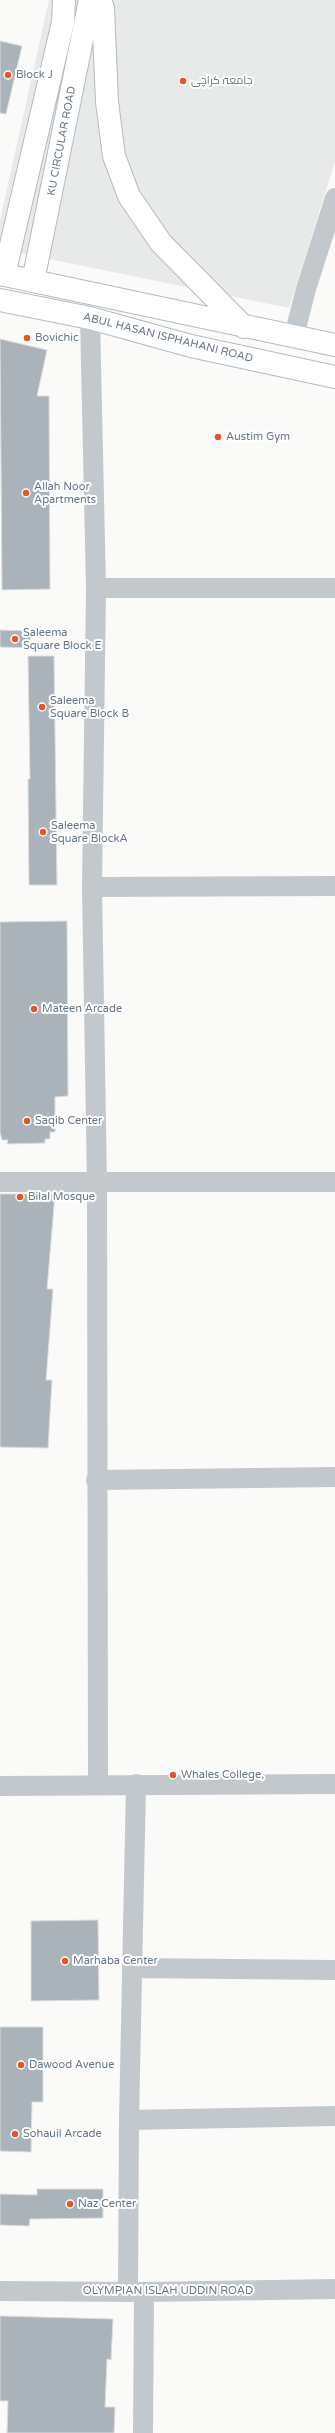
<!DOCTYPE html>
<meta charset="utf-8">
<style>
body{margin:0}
canvas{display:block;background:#fafaf8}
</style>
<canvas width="335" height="2433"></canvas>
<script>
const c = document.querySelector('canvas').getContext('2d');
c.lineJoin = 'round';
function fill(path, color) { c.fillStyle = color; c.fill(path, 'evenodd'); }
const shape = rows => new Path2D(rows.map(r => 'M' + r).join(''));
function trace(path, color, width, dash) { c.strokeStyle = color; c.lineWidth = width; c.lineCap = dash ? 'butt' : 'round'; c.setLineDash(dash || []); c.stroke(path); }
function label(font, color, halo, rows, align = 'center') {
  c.font = font + ' "Varela Round",Cairo,sans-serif'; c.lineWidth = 4; c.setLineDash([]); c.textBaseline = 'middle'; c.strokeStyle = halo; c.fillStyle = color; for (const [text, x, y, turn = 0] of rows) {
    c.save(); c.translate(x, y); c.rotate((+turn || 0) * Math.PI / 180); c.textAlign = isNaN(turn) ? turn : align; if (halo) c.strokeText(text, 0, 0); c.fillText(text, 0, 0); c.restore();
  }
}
fill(shape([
 [49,0,335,0,335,162,289,308,0,249,0,220]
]), '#e8e9e9');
const building = shape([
 [0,41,22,46,6,114,0,113,0,41],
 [0,339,47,350,37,396,49,396,50,589,2,590,0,339],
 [0,630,31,631,30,648,0,647,0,630],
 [28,656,54,656,57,885,29,885,28,779,30,779,28,656],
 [67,921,68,1096,55,1097,55,1132,50,1132,50,1139,45,1139,45,1143,7,1144,8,1140,2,1140,0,1132,0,922,67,921],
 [0,1194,55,1194,47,1289,53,1289,46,1380,52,1380,48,1448,0,1447,0,1194],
 [98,1920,99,2000,31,2001,31,1921,98,1920],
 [0,2027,43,2027,43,2102,32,2102,31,2152,0,2151,0,2027],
 [37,2189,103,2189,103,2218,30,2219,29,2226,0,2225,0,2194,37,2195,37,2189],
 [0,2316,113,2319,111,2360,107,2359,105,2407,115,2407,114,2433,7,2433,8,2401,0,2401,0,2316]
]);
fill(building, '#aab3b9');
trace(building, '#dcdcda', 1);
const secondary = shape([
 [100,0,103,8,107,102,114,156,129,196,161,243,244,327],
 [0,274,335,345],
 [4,275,63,22,64,0],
 [33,281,90,0],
 [0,300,90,318,191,346,335,377]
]);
trace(secondary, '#b3babf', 24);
trace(shape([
 [90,318,96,588,92,887,97,1184,98,1784],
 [294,336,306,289,335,198],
 [96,588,335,588],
 [92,887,335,886],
 [0,1182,335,1182],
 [96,1480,335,1477],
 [0,1786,335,1784],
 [132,1968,335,1970],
 [129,2120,335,2116],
 [0,2291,144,2292,335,2289],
 [128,2292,129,2120,136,1784],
 [143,2433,144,2292]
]), '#c3c8cc', 20);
trace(secondary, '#fff', 22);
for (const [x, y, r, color] of [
 [8,75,4,"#e4572e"],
 [183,81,4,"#e4572e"],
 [27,338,4,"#e4572e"],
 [218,437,4,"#e4572e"],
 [26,493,4,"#e4572e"],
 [15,639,4,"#e4572e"],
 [42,707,4,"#e4572e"],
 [43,832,4,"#e4572e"],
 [34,1009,4,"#e4572e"],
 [27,1121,4,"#e4572e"],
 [20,1197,4,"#e4572e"],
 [173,1775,4,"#e4572e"],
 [65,1961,4,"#e4572e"],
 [21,2065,4,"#e4572e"],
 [15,2134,4,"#e4572e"],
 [70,2204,4,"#e4572e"]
]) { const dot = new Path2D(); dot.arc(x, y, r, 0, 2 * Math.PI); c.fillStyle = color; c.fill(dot); trace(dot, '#fff', 1.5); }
label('11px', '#657683', '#fff', [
 ["Block J",16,75],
 ["جامعہ کراچی",191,81],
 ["Bovichic",35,338],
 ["Austim Gym",226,437],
 ["Allah Noor",34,487],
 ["Apartments",34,500],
 ["Saleema",23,633],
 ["Square Block E",23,646],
 ["Saleema",50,701],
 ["Square Block B",50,714],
 ["Saleema",51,826],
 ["Square BlockA",51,839],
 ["Mateen Arcade",42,1009],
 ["Saqib Center",35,1121],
 ["Bilal Mosque",28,1197],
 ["Whales College,",181,1775],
 ["Marhaba Center",73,1961],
 ["Dawood Avenue",29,2065],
 ["Sohauil Arcade",23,2134],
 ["Naz Center",78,2204]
], 'left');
label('11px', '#657683', '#fff', [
 ["KU CIRCULAR ROAD",62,141,-79],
 ["ABUL HASAN ISPHAHANI ROAD",168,338,14],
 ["OLYMPIAN ISLAH UDDIN ROAD",168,2291]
]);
</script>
